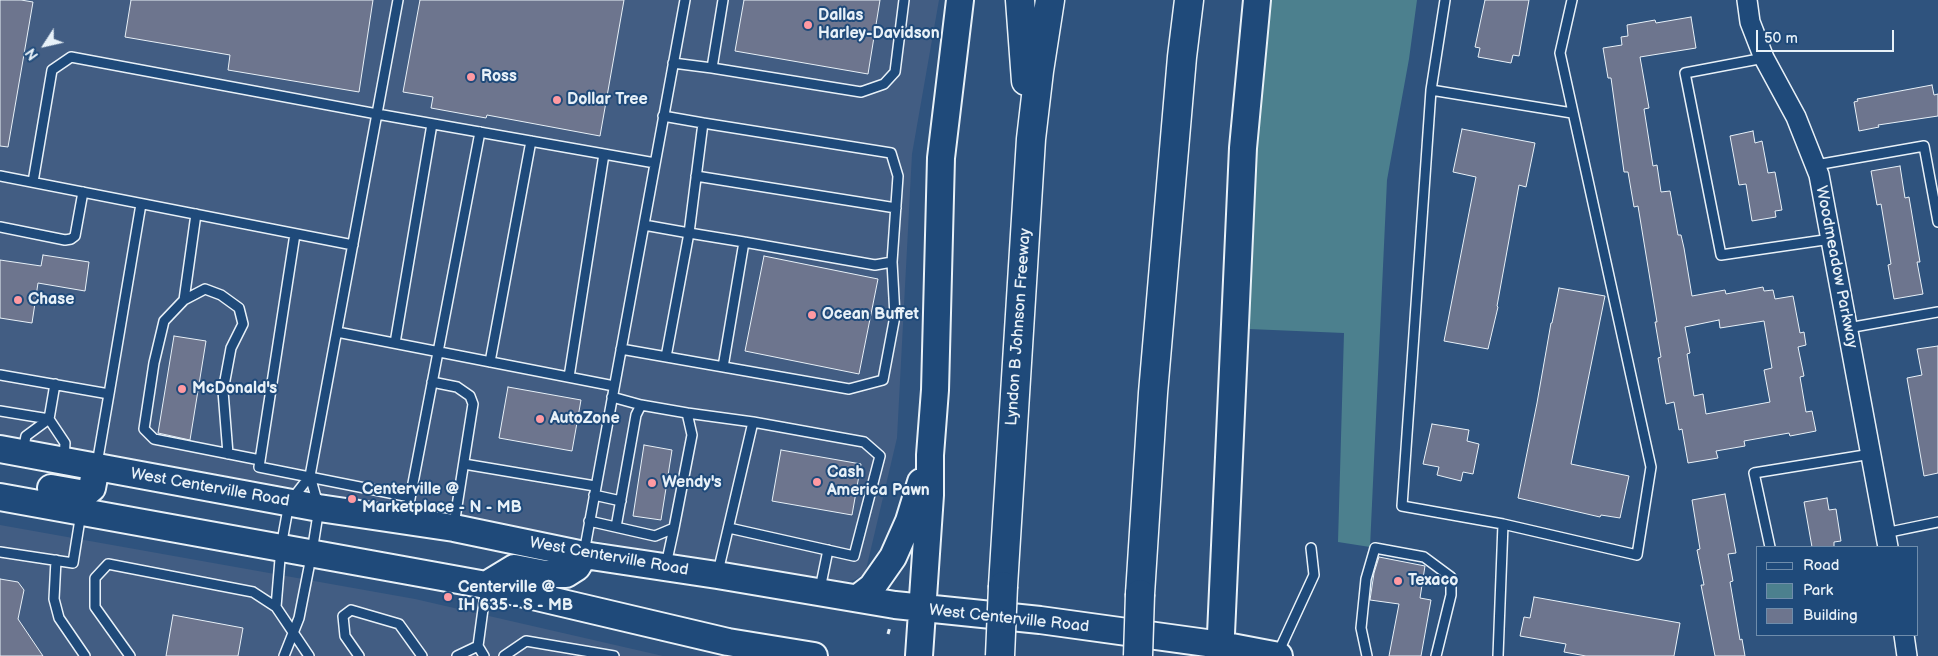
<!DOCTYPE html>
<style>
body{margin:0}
#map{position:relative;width:1938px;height:656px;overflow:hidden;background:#2f537e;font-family:"Balsamiq Sans",sans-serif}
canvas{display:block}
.legend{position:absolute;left:1756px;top:546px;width:162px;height:90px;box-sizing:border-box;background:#1f4a7a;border:1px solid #6f8dac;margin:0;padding:6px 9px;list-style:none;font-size:15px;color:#e8f1f8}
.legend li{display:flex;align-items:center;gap:10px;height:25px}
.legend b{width:25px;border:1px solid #6f8dac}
.north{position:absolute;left:20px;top:20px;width:50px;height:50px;-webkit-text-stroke:4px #1f4a7a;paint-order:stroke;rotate:235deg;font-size:14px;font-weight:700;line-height:20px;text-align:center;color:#e8f1f8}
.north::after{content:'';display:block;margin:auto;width:18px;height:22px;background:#e8f1f8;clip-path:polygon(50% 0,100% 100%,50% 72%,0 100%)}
.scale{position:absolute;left:1756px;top:30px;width:138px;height:22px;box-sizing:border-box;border:2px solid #e8f1f8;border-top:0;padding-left:6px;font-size:15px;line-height:18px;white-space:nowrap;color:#e8f1f8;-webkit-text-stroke:4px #1f4a7a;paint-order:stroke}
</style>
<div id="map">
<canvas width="1938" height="656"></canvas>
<ul class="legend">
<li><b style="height:6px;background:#1f4a7a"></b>Road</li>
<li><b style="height:14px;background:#4c808e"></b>Park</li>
<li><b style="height:14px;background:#6d758e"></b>Building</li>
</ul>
<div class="north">N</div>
<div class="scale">50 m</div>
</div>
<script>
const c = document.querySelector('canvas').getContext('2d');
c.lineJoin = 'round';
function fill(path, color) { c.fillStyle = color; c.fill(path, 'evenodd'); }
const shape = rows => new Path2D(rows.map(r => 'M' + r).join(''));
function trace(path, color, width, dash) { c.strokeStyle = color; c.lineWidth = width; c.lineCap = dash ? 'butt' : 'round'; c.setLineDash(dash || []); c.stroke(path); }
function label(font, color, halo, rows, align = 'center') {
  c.font = font + ' "Balsamiq Sans",sans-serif'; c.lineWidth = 4; c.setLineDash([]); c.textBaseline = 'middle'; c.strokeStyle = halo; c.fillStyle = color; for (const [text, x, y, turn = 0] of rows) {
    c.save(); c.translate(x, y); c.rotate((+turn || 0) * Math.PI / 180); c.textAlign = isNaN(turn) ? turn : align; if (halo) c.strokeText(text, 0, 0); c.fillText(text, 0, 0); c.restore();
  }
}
fill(shape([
 [0,0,939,0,912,154,897,438,865,574,854,580,840,584,0,436],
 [0,525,415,599,663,656,0,656]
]), '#425d83');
fill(shape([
 [1257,0,1417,0,1409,59,1387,180,1370,547,1338,542,1344,333,1249,329,1237,282]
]), '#4c808e');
const building = shape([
 [0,0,21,0,33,2,8,147,0,146,0,0],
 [131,0,373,0,359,92,228,70,230,55,125,37,131,0],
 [420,0,624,0,600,136,487,115,486,118,431,108,433,97,403,92,420,0],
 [744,0,880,0,868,74,735,51,744,0],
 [1485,0,1529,0,1519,56,1513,55,1511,63,1478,57,1480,48,1475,47,1485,0],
 [1691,17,1696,48,1640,57,1649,108,1644,109,1653,166,1657,165,1661,192,1670,191,1678,235,1681,235,1684,248,1692,296,1725,290,1726,294,1763,287,1764,291,1773,290,1775,299,1793,296,1800,333,1804,332,1806,345,1798,347,1804,376,1800,377,1806,412,1812,411,1816,431,1790,436,1789,433,1744,441,1745,446,1716,451,1718,458,1688,463,1682,429,1679,430,1674,402,1666,404,1658,358,1661,357,1655,322,1657,322,1638,206,1634,207,1628,172,1624,172,1611,78,1608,78,1603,48,1622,45,1621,37,1628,36,1627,25,1655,20,1656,23,1691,17],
 [1719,320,1720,328,1764,321,1772,368,1764,370,1770,402,1706,414,1703,394,1694,396,1687,354,1690,353,1685,327,1719,320],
 [1932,85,1934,95,1938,94,1938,116,1878,125,1879,127,1859,131,1854,102,1858,101,1857,99,1932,85],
 [1462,129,1535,143,1526,187,1519,185,1497,306,1498,307,1488,349,1444,341,1476,177,1453,172,1462,129],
 [1753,131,1755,143,1762,141,1768,173,1775,172,1782,210,1775,211,1776,217,1752,221,1746,184,1739,185,1730,136,1753,131],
 [1900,166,1905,198,1909,197,1920,262,1917,262,1923,294,1894,299,1888,265,1891,264,1881,204,1877,205,1871,171,1900,166],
 [43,255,89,262,85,291,38,283,32,323,0,318,0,260,41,266,43,255],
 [764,256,878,279,859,374,745,351,764,256],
 [1559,288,1605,296,1571,464,1629,476,1620,518,1601,515,1600,517,1518,498,1537,403,1551,323,1552,323,1559,288],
 [174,336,206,341,190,440,158,433,174,336],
 [1938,346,1938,473,1924,476,1907,378,1922,375,1917,349,1938,346],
 [508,387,581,400,572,451,499,438,508,387],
 [1432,424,1469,430,1467,441,1479,444,1473,474,1463,472,1461,481,1437,475,1439,467,1423,464,1432,424],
 [644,445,672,450,661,520,633,516,644,445],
 [781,450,861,464,852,515,772,501,781,450],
 [1725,494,1736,553,1728,554,1733,581,1730,582,1740,640,1742,639,1745,656,1715,656,1701,585,1704,585,1697,550,1700,549,1692,500,1725,494],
 [1827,498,1829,510,1836,509,1841,541,1834,542,1834,547,1812,547,1804,502,1827,498],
 [1379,557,1425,566,1420,598,1431,600,1421,656,1389,656,1399,604,1370,600,1374,573,1379,557],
 [0,579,18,582,24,590,18,619,43,656,0,656,0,579],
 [1534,597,1680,623,1674,656,1586,656,1564,652,1566,644,1520,636,1524,617,1530,618,1534,597],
 [173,615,243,628,238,656,166,656,173,615]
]);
fill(building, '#6d758e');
trace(building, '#e8f1f8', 1);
const service = shape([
 [1445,0,1431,90,1402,506,1503,524,1637,555,1651,467,1560,53,1572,0],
 [1764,58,1685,73,1721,255,1831,239],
 [673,63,712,68,861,92,884,84,895,72,904,0],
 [712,68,723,0],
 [1431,90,1572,113],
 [663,116,703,123],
 [1816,165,1924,146,1938,222],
 [0,176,353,245],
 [696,176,896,208],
 [33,182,52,70,71,57,377,114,655,163],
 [196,214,184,300,164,321,154,363,144,429,154,439,260,460],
 [644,225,689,233,744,242,875,265,892,262,898,176,891,153,703,123,689,233,666,357],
 [0,227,65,240,71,239,75,236,83,192],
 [295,234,259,467,410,497],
 [184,300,205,289,221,295,239,308,243,324,231,348,223,391,228,454],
 [1848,328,1938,312],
 [337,332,614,386],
 [395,343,432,124],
 [621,349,849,389,883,380,895,316,892,262],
 [490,362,531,141],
 [723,367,744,242],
 [0,375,109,394,97,464],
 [569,377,604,154],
 [432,382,457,387,470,396,473,404,454,525],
 [109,394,141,204],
 [612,397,641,405],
 [0,411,49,419,65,443,64,458],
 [687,413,753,422],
 [23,451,26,436,49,419,55,384],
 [464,464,595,486],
 [594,495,621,501],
 [401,516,409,504,480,132],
 [589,521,655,536,674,528,692,435,687,413,641,405,636,415,616,527],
 [1885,533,1938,522],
 [1770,547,1754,473,1871,454],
 [0,552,73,563,81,513],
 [584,553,685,0],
 [56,560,54,599,59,618,85,656],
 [666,565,674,528],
 [718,572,753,422,864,442,880,456,854,556,729,528],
 [820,589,828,550],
 [478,646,484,656],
 [1278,653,1314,575,1311,548],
 [130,656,95,607,95,578,108,564,253,592,276,607],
 [284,656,299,618,312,552,319,508,310,476,398,0],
 [309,656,276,607,281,547,289,503,310,476],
 [359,656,345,636,343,616,351,610,399,624,422,656],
 [457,656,478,646,486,587],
 [504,656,526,641,614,656],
 [1367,656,1361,628,1366,579,1375,548,1424,557,1451,577,1451,595,1436,656],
 [1498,656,1503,524]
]);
const minor = shape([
 [1747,0,1750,22,1764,58,1796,117,1819,175,1888,547],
 [1904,635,1907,656]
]);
const secondary = shape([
 [0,449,319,508,454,528,584,555,717,575,895,605,1040,620,1221,645,1279,656],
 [51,488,85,494,92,488,96,467],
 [0,497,486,585,728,642,814,656],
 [486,585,514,568,545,574,566,574,577,567,584,555],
 [858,598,872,587,893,557,909,521,921,482],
 [919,656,930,495,930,455,935,390,941,158,960,0],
 [1220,656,1243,148,1257,0]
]);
const motorway = shape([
 [1020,0,1026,81],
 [1003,586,1031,139,1039,71,1050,0],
 [1140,594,1153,393,1182,57,1189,0]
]);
trace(service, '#e8f1f8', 12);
trace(minor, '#e8f1f8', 22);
trace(secondary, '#e8f1f8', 30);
trace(motorway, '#e8f1f8', 31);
trace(shape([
 [888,634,890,627]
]), '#e8f1f8', 3, [5, 4]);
trace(service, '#1f4a7a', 9);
trace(minor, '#1f4a7a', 19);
trace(secondary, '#1f4a7a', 26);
trace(motorway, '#1f4a7a', 28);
const motorwayBridge = shape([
 [1000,656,1003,586],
 [1138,656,1140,594]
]);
trace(motorwayBridge, '#e8f1f8', 31, []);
trace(motorwayBridge, '#1f4a7a', 28);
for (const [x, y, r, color] of [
 [808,25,5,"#ff9aa2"],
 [471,77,5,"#ff9aa2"],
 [557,100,5,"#ff9aa2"],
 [18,300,5,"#ff9aa2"],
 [812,315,5,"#ff9aa2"],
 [182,389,5,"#ff9aa2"],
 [540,419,5,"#ff9aa2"],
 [817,482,5,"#ff9aa2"],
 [652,483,5,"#ff9aa2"],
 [352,499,5,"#ff9aa2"],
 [1398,581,5,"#ff9aa2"],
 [448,597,5,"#ff9aa2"]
]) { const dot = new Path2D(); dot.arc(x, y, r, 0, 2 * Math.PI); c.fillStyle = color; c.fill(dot); trace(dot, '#1f4a7a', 2); }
label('bold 16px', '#e8f1f8', '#1f4a7a', [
 ["Dallas",818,16],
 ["Harley-Davidson",818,34],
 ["Ross",481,77],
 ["Dollar Tree",567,100],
 ["Chase",28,300],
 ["Ocean Buffet",822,315],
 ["McDonald's",192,389],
 ["AutoZone",550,419],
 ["Cash",827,473],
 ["America Pawn",827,491],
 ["Wendy's",662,483],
 ["Centerville @",362,490],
 ["Marketplace - N - MB",362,508],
 ["Texaco",1408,581],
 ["Centerville @",458,588],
 ["IH 635 - S - MB",458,606]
], 'left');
label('16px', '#e8f1f8', '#1f4a7a', [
 ["Woodmeadow Parkway",1836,267,79],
 ["Lyndon B Johnson Freeway",1019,327,-86],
 ["West Centerville Road",210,488,10],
 ["West Centerville Road",609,557,10],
 ["West Centerville Road",1009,619,6]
]);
</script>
